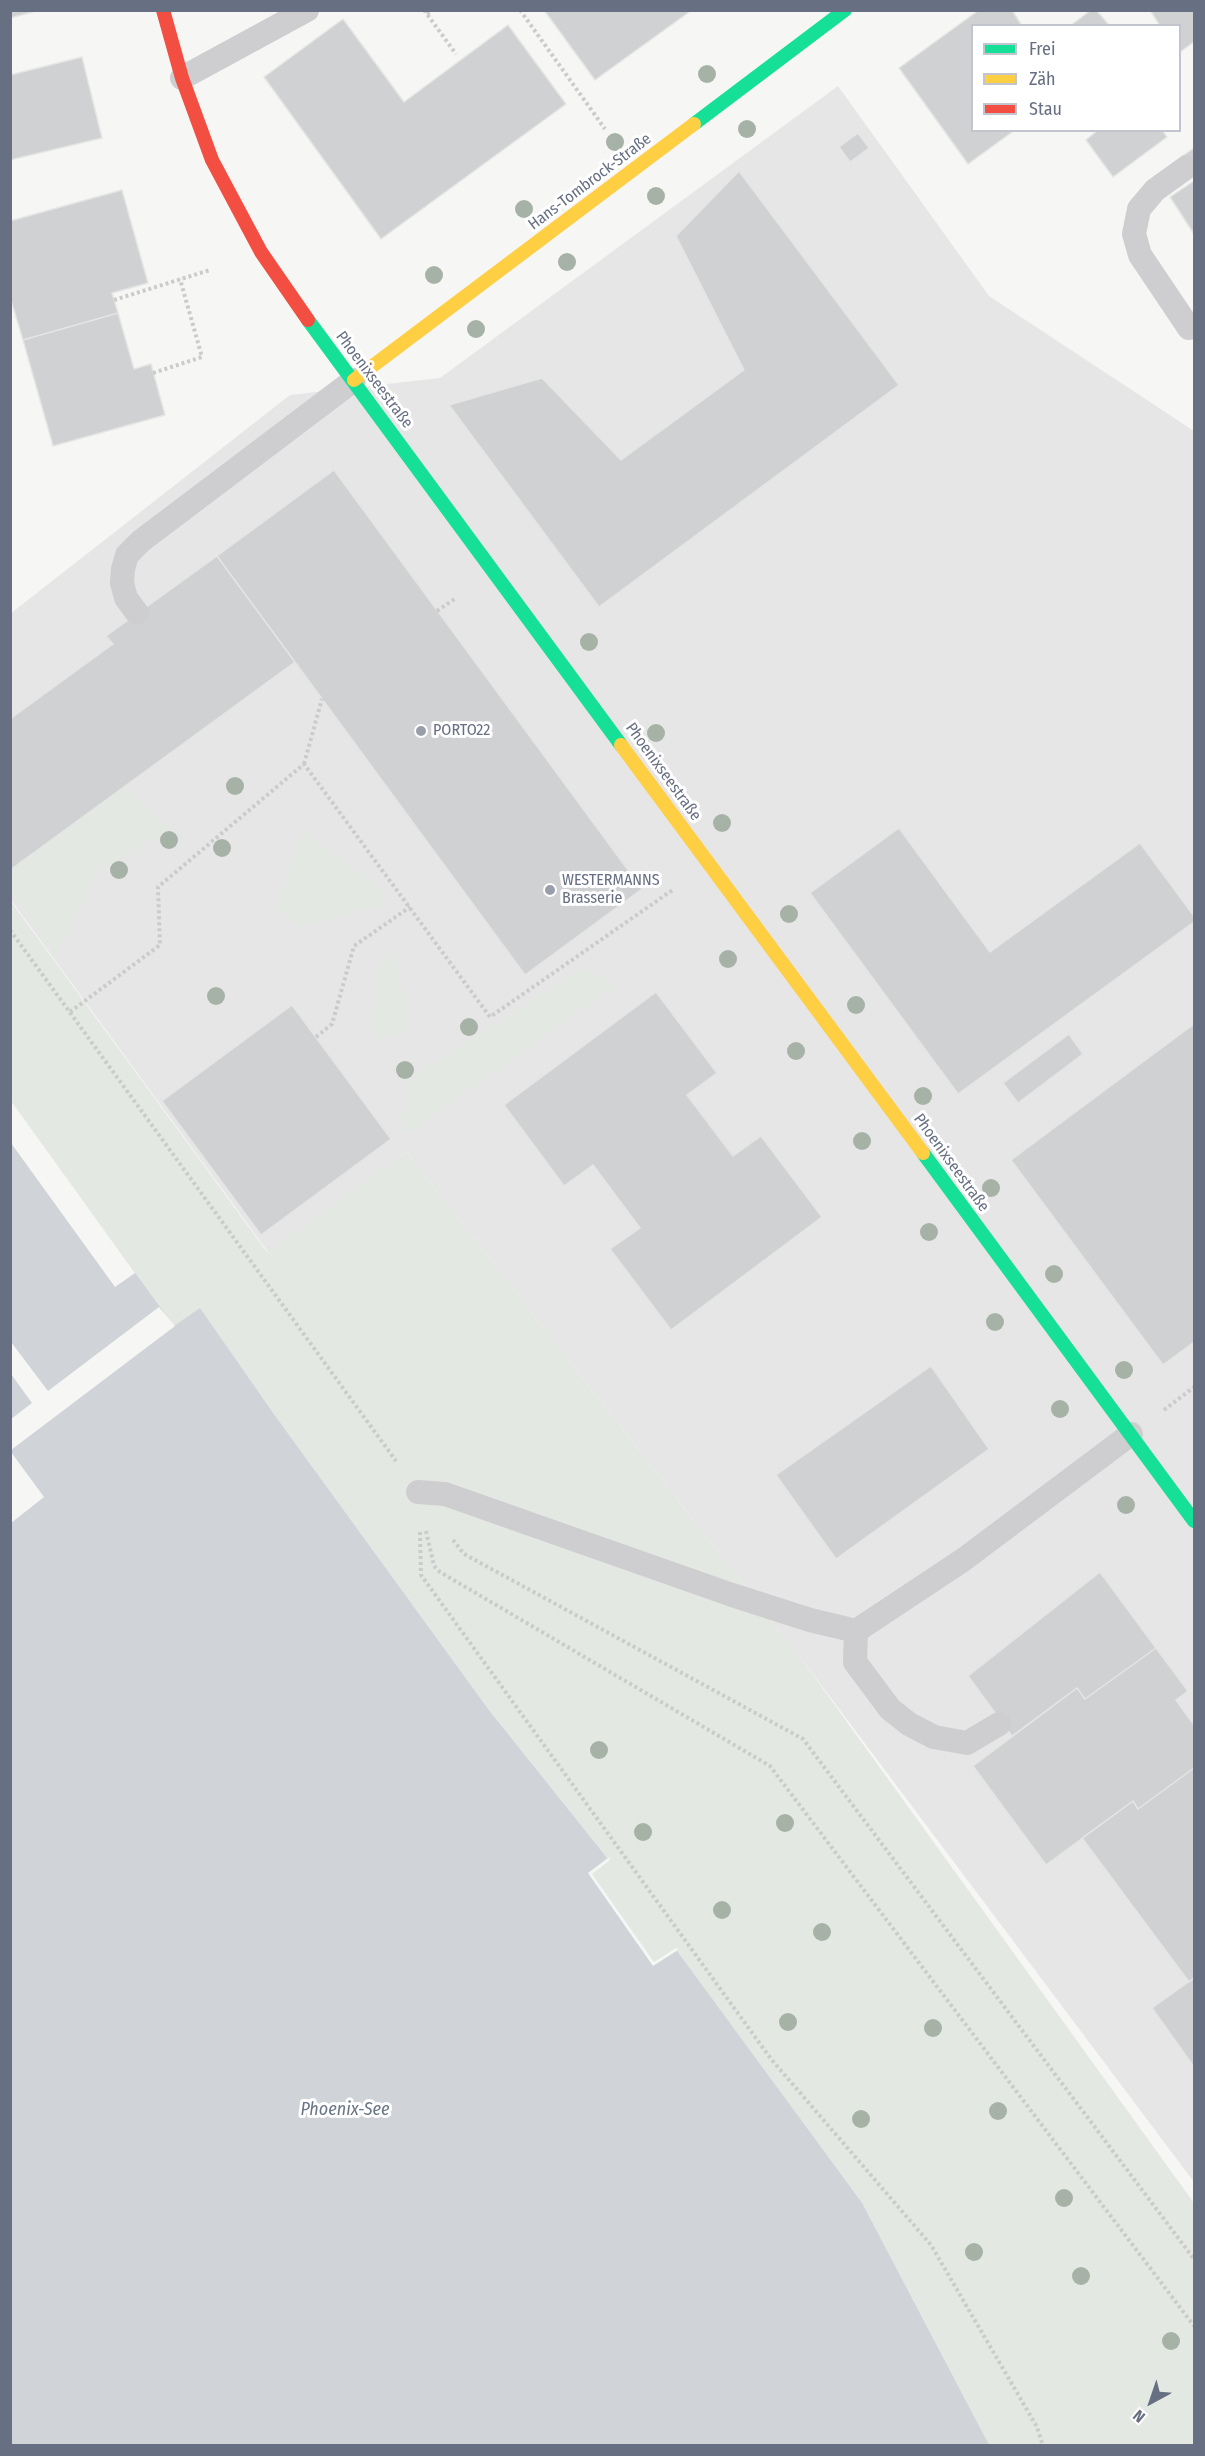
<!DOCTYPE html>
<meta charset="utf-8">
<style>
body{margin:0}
#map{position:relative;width:1205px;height:2456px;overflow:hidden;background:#f6f6f5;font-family:"Fira Sans Condensed",sans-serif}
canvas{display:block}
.frame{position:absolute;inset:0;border:12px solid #676f83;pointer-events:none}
.legend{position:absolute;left:971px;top:24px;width:210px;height:108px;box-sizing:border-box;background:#fff;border:2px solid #c2c5cd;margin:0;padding:8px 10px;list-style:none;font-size:18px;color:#676f83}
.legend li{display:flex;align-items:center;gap:12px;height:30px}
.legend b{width:30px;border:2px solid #c2c5cd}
.north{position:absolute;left:1121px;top:2372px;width:60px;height:60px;-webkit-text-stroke:4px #fff;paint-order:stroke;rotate:220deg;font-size:16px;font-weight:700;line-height:24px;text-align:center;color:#676f83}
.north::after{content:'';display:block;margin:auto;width:21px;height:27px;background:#676f83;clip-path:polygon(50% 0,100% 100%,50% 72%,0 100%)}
</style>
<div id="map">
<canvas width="1205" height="2456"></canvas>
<div class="frame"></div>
<ul class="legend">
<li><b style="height:8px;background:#16e098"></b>Frei</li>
<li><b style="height:8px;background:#ffcf43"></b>Zäh</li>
<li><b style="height:8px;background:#f24e42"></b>Stau</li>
</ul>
<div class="north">N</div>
</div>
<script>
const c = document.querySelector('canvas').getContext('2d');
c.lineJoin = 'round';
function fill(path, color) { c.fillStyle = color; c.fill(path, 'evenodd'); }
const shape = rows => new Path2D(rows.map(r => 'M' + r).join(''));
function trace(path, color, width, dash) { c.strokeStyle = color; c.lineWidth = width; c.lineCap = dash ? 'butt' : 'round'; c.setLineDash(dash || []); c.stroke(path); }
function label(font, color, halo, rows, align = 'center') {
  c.font = font + ' "Fira Sans Condensed",sans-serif'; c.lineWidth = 6; c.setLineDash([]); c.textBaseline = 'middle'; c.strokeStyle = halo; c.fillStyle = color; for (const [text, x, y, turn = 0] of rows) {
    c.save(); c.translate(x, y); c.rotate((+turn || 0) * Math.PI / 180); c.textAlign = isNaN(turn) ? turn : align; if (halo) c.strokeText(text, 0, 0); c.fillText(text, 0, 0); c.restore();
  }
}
fill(shape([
 [838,86,989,296,1194,431,1194,2182,803,1661,407,1152,268,1252,11,900,10,614,290,395,440,378]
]), '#e6e6e7');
fill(shape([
 [122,788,173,829,98,871,55,956,11,892,10,870],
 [303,831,385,891,383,904,301,926,275,910],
 [10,900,267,1252,407,1152,803,1661,1194,2203,1194,2445,11,2445],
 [395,952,411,1029,380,1040,370,1025,383,955],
 [583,968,607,980,610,978,615,986,409,1133,398,1118,411,1106,409,1079]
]), '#e4e8e3');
fill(shape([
 [10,1102,174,1326,200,1308,273,1413,488,1709,607,1858,589,1873,654,1965,677,1951,862,2203,989,2445,11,2445]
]), '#d0d4d8');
fill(shape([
 [11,1101,135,1273,115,1287,11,1143],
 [159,1307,175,1326,11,1450,11,1419,32,1403,11,1374,11,1342,48,1391],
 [11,1452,44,1497,11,1523],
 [610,1857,609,1861,592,1874,654,1962,676,1948,679,1949,653,1966,588,1873]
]), '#f6f6f5');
const building = shape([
 [10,10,40,10,10,18,10,10],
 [544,10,692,10,595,80,544,10],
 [979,10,1012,10,1022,26,972,26,972,130,1015,130,968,164,899,68,979,10],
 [1091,10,1096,10,1110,26,1070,26,1091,10],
 [1150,10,1194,10,1194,42,1180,52,1180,26,1160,26,1150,10],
 [343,19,404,102,508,25,566,104,381,239,264,77,343,19],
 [82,57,102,138,10,160,10,75,82,57],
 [1098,130,1162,130,1167,137,1113,177,1086,140,1098,130],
 [858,133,869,148,850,162,839,147,858,133],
 [1194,148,1194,178,1181,157,1194,148],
 [739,171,899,385,599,607,449,405,542,378,621,460,744,370,676,236,739,171],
 [1194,181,1194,234,1170,197,1194,181],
 [122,190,148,283,112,293,118,313,23,340,10,297,10,221,122,190],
 [118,313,134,369,151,364,165,415,53,446,23,340,118,313],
 [334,470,642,889,525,975,217,556,334,470],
 [217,556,295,662,10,870,10,719,113,644,106,636,217,556],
 [899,828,990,952,1140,843,1194,916,1194,922,958,1094,810,893,899,828],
 [656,992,717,1073,687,1095,733,1156,761,1136,822,1217,671,1330,610,1249,640,1228,593,1165,564,1186,504,1105,656,992],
 [292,1005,391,1139,261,1235,162,1101,292,1005],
 [1194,1024,1194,1342,1163,1365,1011,1160,1194,1024],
 [1069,1034,1083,1054,1018,1103,1003,1083,1069,1034],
 [931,1366,989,1449,836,1559,776,1475,931,1366],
 [1100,1572,1156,1648,1085,1699,1077,1688,1012,1736,968,1676,1100,1572],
 [1156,1648,1188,1691,1176,1700,1194,1725,1194,1768,1138,1809,1133,1801,1046,1865,973,1766,1077,1688,1085,1699,1156,1648],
 [1194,1768,1194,1978,1189,1982,1082,1838,1133,1801,1138,1809,1194,1768],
 [1194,1978,1194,2067,1152,2008,1194,1978]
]);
fill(building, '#d0d1d2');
trace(building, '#e5e5e4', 1.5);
trace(shape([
 [424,10,456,54],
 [520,10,605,129],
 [427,14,432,10],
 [114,300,210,270],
 [153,373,202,357,180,279],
 [437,611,456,598],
 [304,764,322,699],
 [10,930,396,1461],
 [70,1012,160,945,158,887,304,764,490,1017,674,889],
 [316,1037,332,1024,354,946,410,907],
 [1164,1410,1194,1387],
 [426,1531,434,1566,440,1572,770,1766,1194,2326],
 [420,1532,421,1575,771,2059,931,2245,1037,2427,1043,2446],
 [453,1540,464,1554,803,1739,1194,2259]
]), '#cbcbcc', 4, [3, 3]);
trace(shape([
 [182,78,307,10],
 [1187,167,1155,190,1139,209,1134,234,1140,255,1189,328,1194,324],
 [137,613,126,598,122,583,123,569,127,555,141,541,354,380],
 [418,1492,445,1494,732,1595,810,1620,856,1631,963,1560,1131,1434],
 [856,1631,855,1662,890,1709,909,1724,934,1737,967,1743,999,1724]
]), '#ceced0', 24);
trace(shape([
 [694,124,845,10],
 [308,320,621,745],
 [923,1153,1194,1521]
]), '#16e098', 14);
trace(shape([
 [354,380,694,124],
 [621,745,923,1153]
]), '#ffcf43', 14);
trace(shape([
 [163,10,182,78,212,160,261,252,308,320]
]), '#f24e42', 14);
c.fillStyle = '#a7b2a7';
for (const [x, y] of [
 [707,74],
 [747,129],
 [615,142],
 [656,196],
 [524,209],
 [567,262],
 [434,275],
 [476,329],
 [589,642],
 [656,733],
 [235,786],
 [722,823],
 [169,840],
 [222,848],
 [119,870],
 [789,914],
 [728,959],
 [216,996],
 [856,1005],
 [469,1027],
 [796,1051],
 [405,1070],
 [923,1096],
 [862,1141],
 [991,1188],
 [929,1232],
 [1054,1274],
 [995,1322],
 [1124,1370],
 [1060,1409],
 [1126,1505],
 [599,1750],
 [785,1823],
 [643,1832],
 [722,1910],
 [822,1932],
 [788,2022],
 [933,2028],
 [998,2111],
 [861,2119],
 [1064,2198],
 [974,2252],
 [1081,2276],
 [1171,2341]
]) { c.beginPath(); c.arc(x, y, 9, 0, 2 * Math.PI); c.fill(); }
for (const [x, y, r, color] of [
 [421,731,6,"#999eab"],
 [550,890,6,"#999eab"]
]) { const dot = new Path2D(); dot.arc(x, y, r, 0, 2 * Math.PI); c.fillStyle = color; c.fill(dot); trace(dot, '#fff', 2); }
label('16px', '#676f83', '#fff', [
 ["Hans-Tombrock-Straße",590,182,-37],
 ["Phoenixseestraße",374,380,53],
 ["Phoenixseestraße",663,772,54],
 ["Phoenixseestraße",951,1163,54]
]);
label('16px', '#676f83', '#fff', [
 ["PORTO22",433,731],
 ["WESTERMANNS",562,881],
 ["Brasserie",562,899]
], 'left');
label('italic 18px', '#697685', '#fff', [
 ["Phoenix-See",345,2110]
]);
</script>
